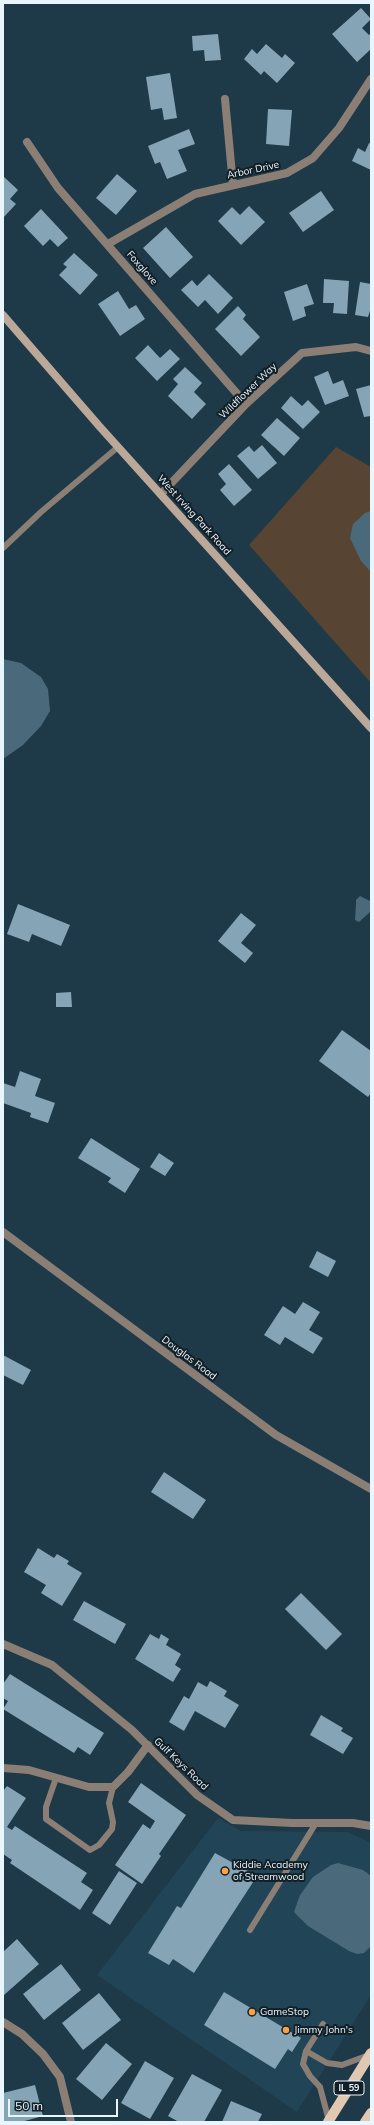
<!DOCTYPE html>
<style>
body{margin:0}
#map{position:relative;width:374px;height:2125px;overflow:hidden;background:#1e3948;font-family:Mulish,sans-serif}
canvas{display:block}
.frame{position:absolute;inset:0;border:4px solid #eaf6fe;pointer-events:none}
.scale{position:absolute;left:8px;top:2099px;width:110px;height:18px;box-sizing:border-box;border:2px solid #eaf6fe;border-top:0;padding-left:5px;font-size:12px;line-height:14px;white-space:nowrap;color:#eaf6fe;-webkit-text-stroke:3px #131f26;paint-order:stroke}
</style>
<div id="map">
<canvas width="374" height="2125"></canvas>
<div class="frame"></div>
<div class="scale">50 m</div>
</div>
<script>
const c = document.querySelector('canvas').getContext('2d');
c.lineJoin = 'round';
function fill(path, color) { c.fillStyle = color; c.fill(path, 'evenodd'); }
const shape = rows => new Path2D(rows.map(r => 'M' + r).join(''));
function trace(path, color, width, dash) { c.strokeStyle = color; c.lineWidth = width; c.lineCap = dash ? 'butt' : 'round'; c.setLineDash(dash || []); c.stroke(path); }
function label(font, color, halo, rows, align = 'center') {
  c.font = font + ' Mulish,sans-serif'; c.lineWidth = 4; c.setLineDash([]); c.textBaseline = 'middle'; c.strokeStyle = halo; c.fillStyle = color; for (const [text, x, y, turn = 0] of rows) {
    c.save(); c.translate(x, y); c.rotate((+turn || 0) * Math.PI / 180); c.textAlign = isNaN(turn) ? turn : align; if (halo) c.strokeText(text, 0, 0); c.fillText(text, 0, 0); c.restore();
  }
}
fill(shape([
 [218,1818,241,1831,348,1832,371,1843,371,1995,297,2112,97,1975]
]), '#214457');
fill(shape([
 [336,447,371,467,371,683,249,545]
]), '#574433');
fill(shape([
 [371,511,371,572,361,561,350,538,353,524,365,513],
 [3,659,21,663,41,677,48,689,50,711,41,726,23,745,3,759],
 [360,896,370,901,371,909,370,912,359,922,355,920,356,904,356,900],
 [338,1863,363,1870,371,1876,371,1946,364,1953,357,1954,349,1951,308,1926,294,1912,300,1895,313,1877,331,1865]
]), '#4a697b');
fill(shape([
 [361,8,371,19,362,28,369,35,371,33,371,49,357,62,332,34],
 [218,34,221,60,205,61,204,50,193,51,192,36],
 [266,44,282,58,285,54,295,63,277,83,264,71,261,75,244,59,252,49,257,54],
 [170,73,177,118,164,120,162,108,151,110,146,77],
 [268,109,292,110,289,146,266,144],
 [189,129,195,144,178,150,187,171,167,179,160,162,155,164,148,146],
 [369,143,371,144,371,170,352,161,358,148,365,152],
 [117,174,137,191,116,215,96,198],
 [3,176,18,190,10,199,16,204,3,218],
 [321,191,334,210,303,232,289,213],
 [249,206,265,222,241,245,218,221,232,207,240,215],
 [41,209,68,238,58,247,50,239,43,246,24,226],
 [166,227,193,257,170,278,143,248],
 [74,253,98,275,80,295,59,275,67,267,63,264],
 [209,274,233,298,218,314,205,300,198,307,181,290,192,280,197,286],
 [324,279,349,281,347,314,333,313,334,303,323,303],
 [360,282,371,284,371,308,368,317,355,315],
 [307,284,314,304,304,307,306,316,293,321,284,292],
 [118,291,129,309,136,305,145,319,120,336,98,304],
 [238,306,246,315,243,319,260,337,241,356,215,329],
 [148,345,160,358,170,349,180,359,157,381,135,358],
 [185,367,202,383,194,392,206,404,192,419,168,396,178,384,173,379],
 [328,371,333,384,343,380,349,396,325,405,314,377],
 [371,385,371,416,364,417,356,389],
 [291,396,302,406,308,400,320,412,303,429,281,408],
 [277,418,300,438,284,456,261,435],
 [262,445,277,463,258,479,237,456,249,446,254,452],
 [229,464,252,490,234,506,220,490,226,484,218,474],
 [18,904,70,925,61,946,32,934,29,942,7,934],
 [241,913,256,925,241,943,253,953,245,963,218,941],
 [71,992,72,1007,56,1007,56,993],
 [342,1030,371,1051,371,1093,368,1097,319,1061],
 [20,1071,41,1079,35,1096,55,1103,48,1123,30,1117,31,1113,3,1103,3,1083,15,1087],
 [91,1138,140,1169,125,1193,108,1182,111,1178,78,1158],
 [159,1153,174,1163,165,1176,150,1167],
 [317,1251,336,1261,328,1277,309,1267],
 [303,1302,320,1312,309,1330,323,1338,313,1354,285,1337,280,1345,264,1335,283,1306,295,1314],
 [3,1355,31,1370,23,1385,3,1375],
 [164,1472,206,1500,193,1519,151,1492],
 [38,1548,54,1558,57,1554,69,1561,67,1564,82,1573,62,1606,41,1593,46,1585,24,1572],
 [301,1593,342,1634,326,1650,285,1609],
 [84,1601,126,1624,115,1644,73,1620],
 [150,1634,159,1639,161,1634,169,1639,166,1645,181,1654,175,1665,181,1669,173,1682,135,1659],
 [10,1674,104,1733,90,1755,78,1747,74,1753,3,1709,8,1701,3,1698,3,1684],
 [210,1681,227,1691,224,1696,239,1705,225,1728,195,1711,184,1731,169,1722,184,1696,189,1699,198,1682,207,1687],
 [321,1715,343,1728,341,1731,353,1738,343,1754,310,1735],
 [141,1783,186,1815,159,1854,161,1856,142,1884,115,1865,143,1824,150,1829,155,1821,128,1802],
 [7,1786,26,1798,7,1827,12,1830,15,1826,87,1873,81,1882,93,1890,80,1910,10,1863,12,1860,3,1854,3,1791],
 [215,1853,257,1876,194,1973,173,1959,169,1965,148,1953,177,1906,181,1908],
 [119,1871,137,1883,110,1925,92,1913],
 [17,1939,39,1964,4,1995,3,1952],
 [61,1964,81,1990,44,2020,23,1994],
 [224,1992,301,2038,292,2052,288,2049,275,2069,204,2025],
 [99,1993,121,2020,83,2050,62,2023],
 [106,2043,132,2064,102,2100,76,2079],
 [145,2061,174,2078,150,2119,121,2103],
 [192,2074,222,2090,204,2122,179,2122,168,2116],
 [35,2085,43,2116,21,2122,3,2122,3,2093],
 [231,2101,262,2114,258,2122,222,2122]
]), '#85a4b6');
trace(shape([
 [3,548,41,512,118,447],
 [56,1778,46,1807,46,1819,90,1850,99,1845,112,1829,113,1822,109,1803,113,1787],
 [250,1930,316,1823],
 [323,2024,306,2051,303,2064,310,2076,320,2087,329,2121],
 [306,2051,327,2063,342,2065,369,2055]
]), '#8b7f75', 6);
trace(shape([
 [225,99,233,185],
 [27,142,58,188,246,404],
 [108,244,195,194,287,173,313,158,339,128,371,79],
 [161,494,246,404,302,353,356,347,371,351],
 [3,1232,276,1435,371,1489],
 [3,1644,52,1665,132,1730,197,1795,233,1820,292,1823,353,1823,371,1826],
 [3,1768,29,1770,89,1787,113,1787,128,1772,148,1745],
 [3,2022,22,2034,43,2054,60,2077,71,2122]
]), '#8b7f75', 8);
trace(shape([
 [3,315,100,427,371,728]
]), '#bba898', 8);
trace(shape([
 [328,2122,371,2053],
 [365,2122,371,2113]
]), '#e0c8b3', 10);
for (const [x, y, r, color] of [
 [225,1871,4,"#f7a148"],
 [252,2012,4,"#f7a148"],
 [286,2030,4,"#f7a148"]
]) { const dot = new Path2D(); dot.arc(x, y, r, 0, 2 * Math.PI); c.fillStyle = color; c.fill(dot); trace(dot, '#131f26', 1.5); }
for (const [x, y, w] of [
 [349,2088,30]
]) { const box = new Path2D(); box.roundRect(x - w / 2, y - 7, w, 14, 3); c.fillStyle = '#131f26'; c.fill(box); trace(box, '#eaf6fe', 1); }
label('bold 9px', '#eaf6fe', null, [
 ["IL 59",349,2088]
]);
label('10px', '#eaf6fe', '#131f26', [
 ["Arbor Drive",253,170,-12],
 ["Foxglove",142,268,49],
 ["Wildflower Way",248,391,-44],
 ["West Irving Park Road",194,515,48],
 ["Douglas Road",189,1358,37],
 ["Gulf Keys Road",181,1764,44]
]);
label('10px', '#eaf6fe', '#131f26', [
 ["Kiddie Academy",233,1865],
 ["of Streamwood",233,1877],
 ["GameStop",260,2012],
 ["Jimmy John's",294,2030]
], 'left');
</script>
